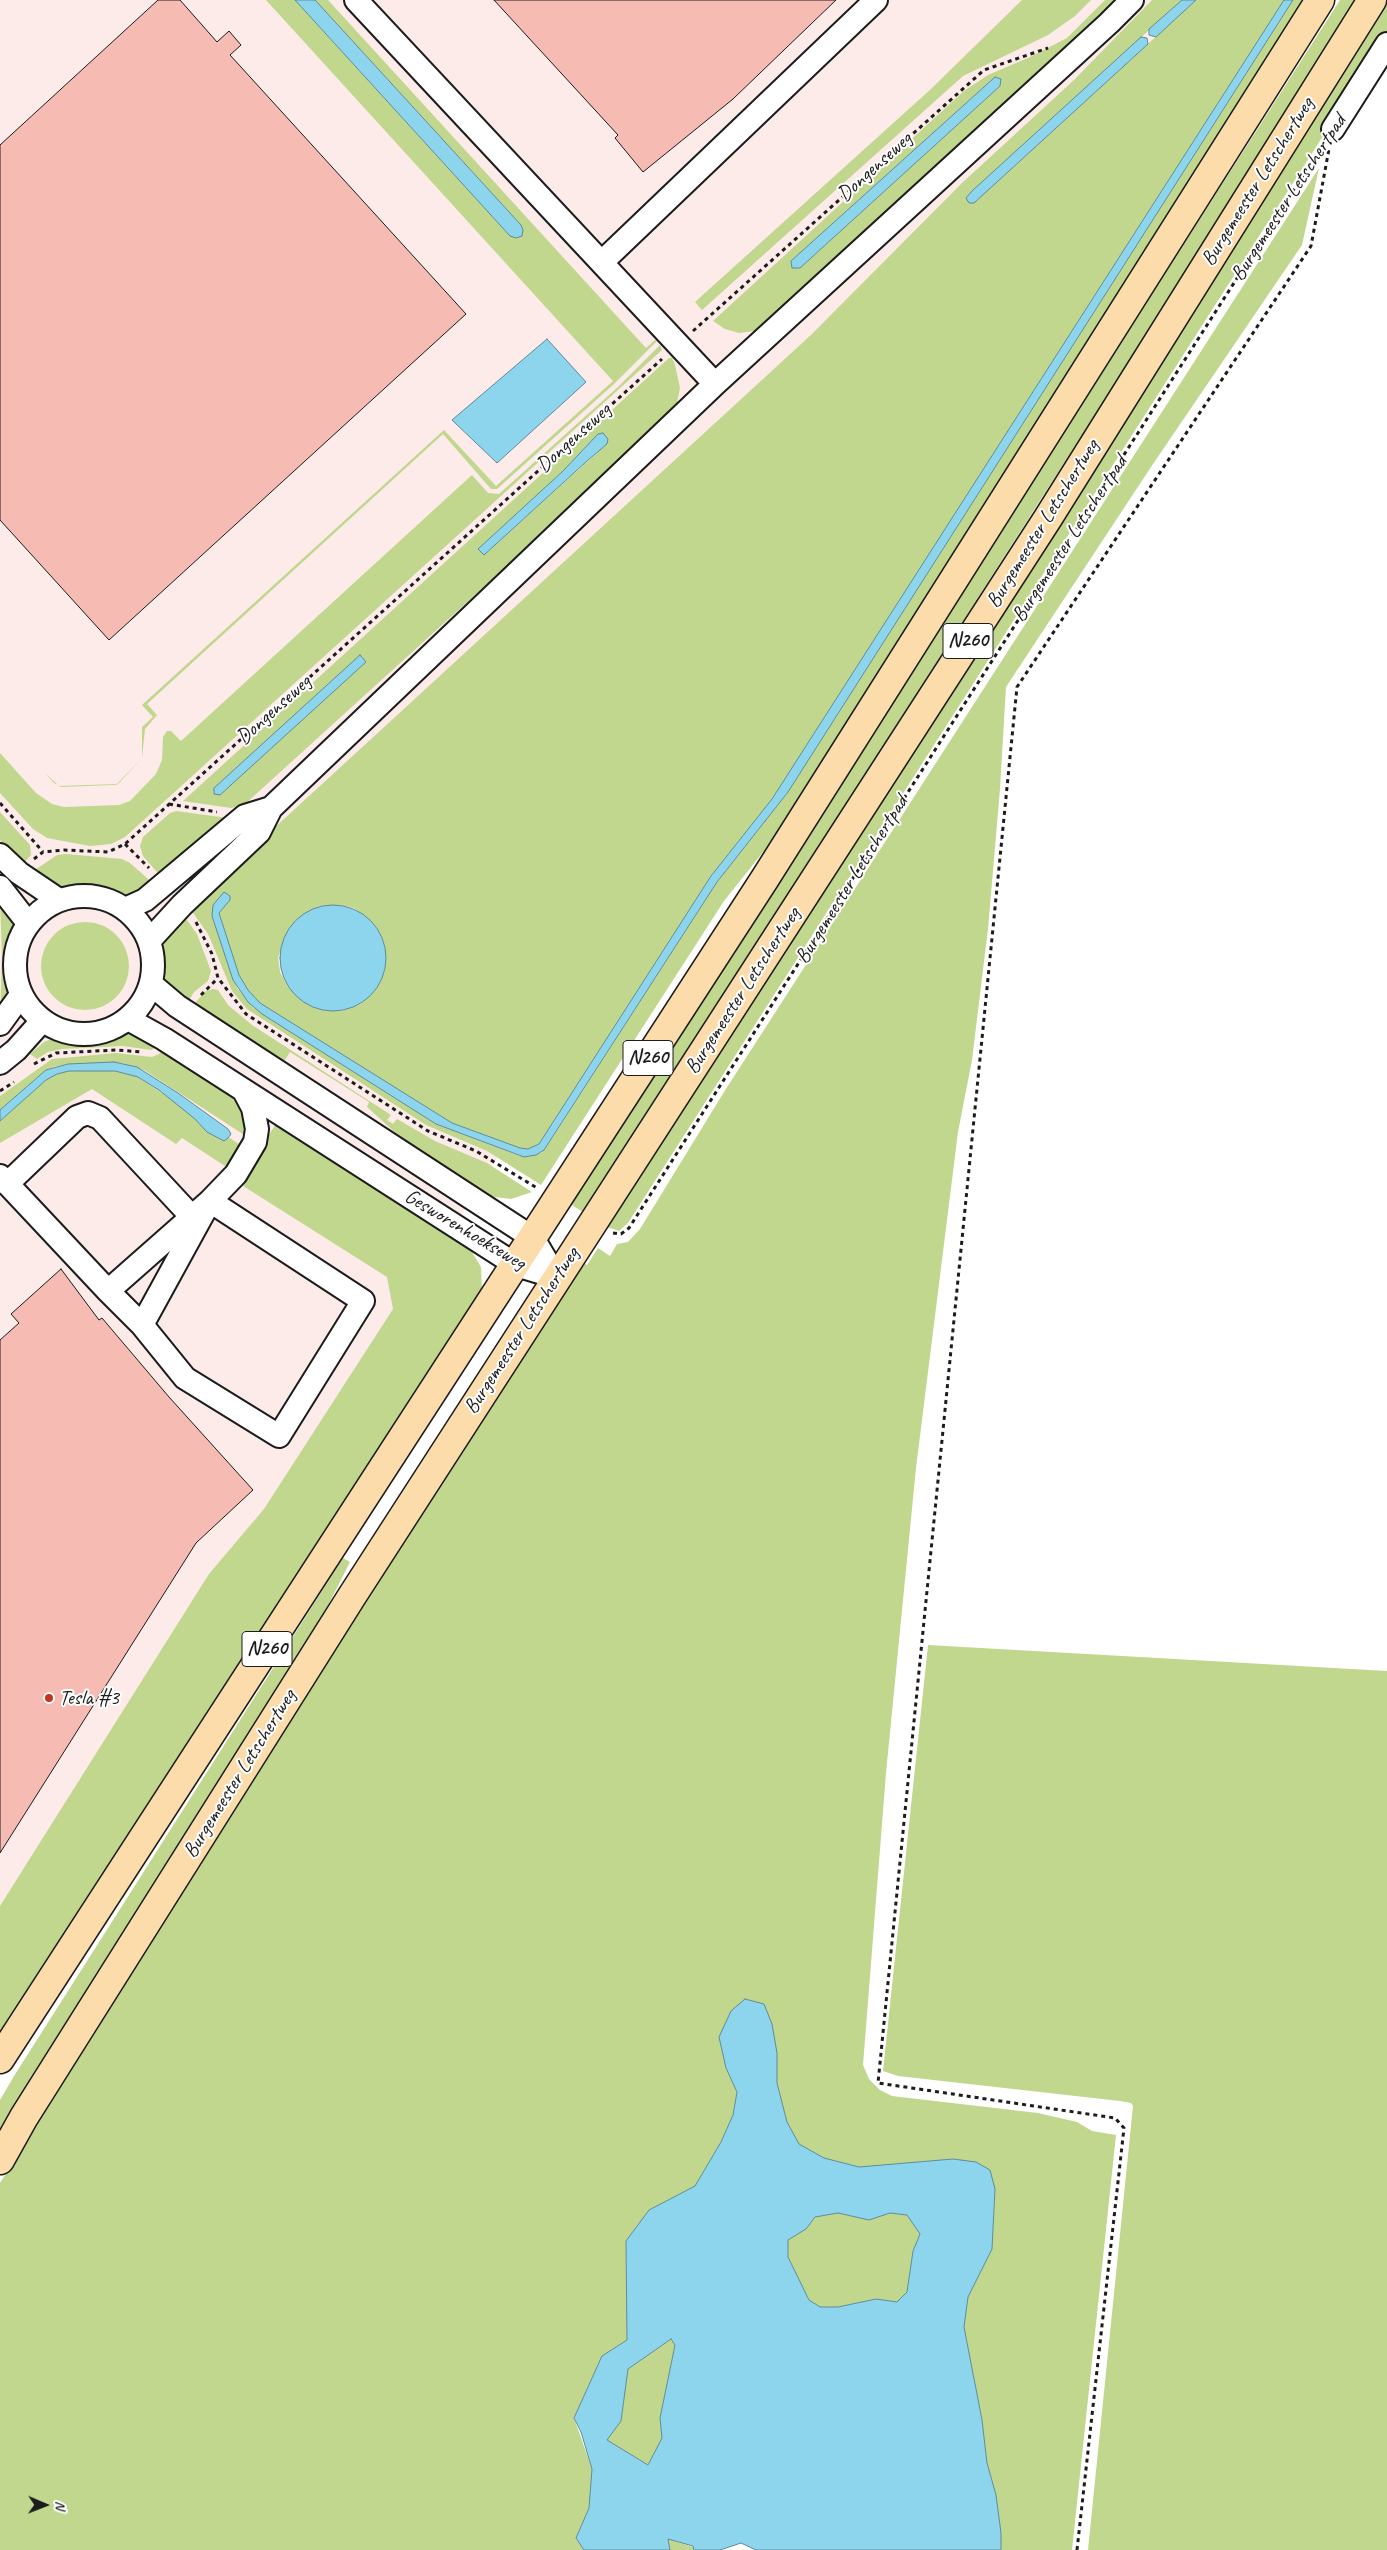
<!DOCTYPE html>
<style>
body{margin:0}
#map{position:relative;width:1387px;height:2550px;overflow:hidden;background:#fff;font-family:Caveat,sans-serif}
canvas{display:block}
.north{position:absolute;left:20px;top:2480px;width:50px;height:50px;-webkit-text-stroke:4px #fff;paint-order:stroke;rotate:91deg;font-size:14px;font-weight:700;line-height:20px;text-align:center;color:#1c1c1c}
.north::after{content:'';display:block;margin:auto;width:18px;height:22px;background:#1c1c1c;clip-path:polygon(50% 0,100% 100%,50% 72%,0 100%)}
</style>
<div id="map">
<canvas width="1387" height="2550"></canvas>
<div class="north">N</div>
</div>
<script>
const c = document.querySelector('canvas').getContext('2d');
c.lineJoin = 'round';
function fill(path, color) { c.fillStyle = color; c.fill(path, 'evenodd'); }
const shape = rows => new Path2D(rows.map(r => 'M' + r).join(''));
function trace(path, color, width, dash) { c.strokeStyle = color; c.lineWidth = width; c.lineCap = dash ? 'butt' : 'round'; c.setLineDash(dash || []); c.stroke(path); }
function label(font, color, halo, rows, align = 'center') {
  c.font = font + ' Caveat,sans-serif'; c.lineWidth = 4; c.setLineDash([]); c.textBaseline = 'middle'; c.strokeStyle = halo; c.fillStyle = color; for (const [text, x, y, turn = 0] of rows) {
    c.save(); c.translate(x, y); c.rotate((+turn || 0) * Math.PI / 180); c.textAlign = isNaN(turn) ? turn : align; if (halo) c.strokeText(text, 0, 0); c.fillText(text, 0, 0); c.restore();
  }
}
fill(shape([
 [0,0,1216,0,402,1311,0,1933]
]), '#fcebe8');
fill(shape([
 [266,0,295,0,510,236,521,225,315,0,328,0,646,348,655,340,657,341,614,384,497,489,491,489,443,434,147,704,157,715,145,729,142,758,120,782,118,784,115,785,112,785,61,787,58,785,54,783,45,773,59,786,117,784,142,758,142,727,153,717,142,705,444,430,496,486,613,381],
 [1022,0,1091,0,1075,16,1048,35,963,76,702,310,695,302,931,89],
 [1105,0,1120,0,762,330,739,333,725,329,713,321,964,91,988,75,1030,57,1067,38],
 [995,77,1001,79,1000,86,800,268,792,268,791,261],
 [1152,0,1182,0,966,198,974,203,1196,0,1284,0,772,799,711,876,539,1144,528,1149,520,1148,452,1123,260,1003,248,990,239,975,219,913,230,900,213,905,237,988,254,1008,436,1124,520,1156,541,1153,547,1146,717,882,788,792,1293,0,1312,0,787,822,724,901,541,1185,487,1151,426,1125,247,1009,232,991,208,934,191,910,259,842,812,334,962,183,1074,80],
 [340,905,354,908,374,924,378,931,385,970,380,983,361,1004,342,1011,325,1011,288,987,280,972,278,957,295,921,318,907],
 [1340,0,1360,0,605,1181,583,1212,570,1204],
 [1387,2,1387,36,911,781,628,1223,619,1231,604,1226],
 [1319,168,1302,245,1153,464,1006,687,1000,789,988,929,972,1060,958,1132,916,1468,886,1773,863,2065,869,2079,880,2090,892,2096,1038,2113,1077,2122,1092,2131,1116,2135,1072,2550,1001,2550,1001,2533,996,2495,987,2463,982,2420,964,2327,968,2297,992,2249,995,2189,953,2159,859,2167,824,2158,798,2144,787,2122,777,2083,777,2053,726,2068,737,2092,733,2115,721,2142,695,2186,649,2210,626,2241,627,2340,602,2356,574,2418,592,2469,589,2508,576,2538,584,2550,0,2550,0,2183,317,1676,581,1261,587,1265,598,1248,610,1256,617,1244,628,1242,640,1229,724,1092],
 [660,345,662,350,125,837,111,844,90,846,47,838,33,829,0,793,0,753,36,793,52,804,64,807,119,805,130,801,156,774,162,760,163,737,167,731,171,731,181,741,472,475,488,493,499,494,618,387],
 [669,358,672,358,675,365,680,388,677,403,664,423,244,805,231,808,183,801],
 [598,434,608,441,607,444,484,555,478,549,563,471],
 [176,811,228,818,163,879,143,856,140,846,143,837,170,813],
 [0,812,30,845,31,855,23,864,0,840],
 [66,854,122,859,130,863,156,886,122,899,95,893,65,892,32,872,57,855],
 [0,900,18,925,12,962,13,988,0,1020,2,956],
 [184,916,197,934,211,971,208,981,194,992,188,1002,164,983,159,965,163,941],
 '41 966a44 44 0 1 1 88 0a44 44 0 1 1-88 0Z',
 [213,989,218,990,228,1005,252,1025,391,1115,387,1120,393,1124,397,1119,435,1141,487,1163,532,1192,511,1199,494,1197,482,1192,410,1146,367,1107,369,1102,290,1052,282,1064,193,1005,206,991],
 [123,1032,130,1032,156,1047,151,1050,123,1046,62,1049,48,1052,37,1059,30,1054,44,1042,56,1037,91,1039],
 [164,1047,234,1097,243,1106,249,1138,144,1070,122,1063,68,1064,53,1067,40,1075,0,1110,0,1096,52,1059,116,1053,152,1057,159,1054],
 [69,1071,115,1071,138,1077,248,1150,231,1170,182,1138,176,1144,92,1089,0,1143,0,1121,46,1080,57,1074],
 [276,1124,462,1243,472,1252,481,1267,482,1291,0,2053,0,1906,209,1574,264,1509,393,1309,387,1277,240,1184,242,1176],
 [343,1558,350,1562,307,1647,74,2011,0,2132,0,2100,14,2076],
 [928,1645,1387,1671,1387,2550,1088,2550,1133,2106,1131,2103,1120,2101,898,2076,883,2071],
 [838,2213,869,2220,890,2213,907,2215,920,2234,913,2251,907,2292,897,2302,876,2299,838,2307,820,2307,809,2300,788,2257,788,2240,806,2229,815,2217],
 [671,2339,675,2345,660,2418,662,2438,648,2465,607,2440,621,2421,628,2369],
 [668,2539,693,2547,694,2550,670,2550]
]), '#c0d78d');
const water = shape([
 [295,0,315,0,521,225,523,230,522,236,516,238,510,236,295,0],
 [1182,0,1196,0,1156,37,1149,35,1149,29,1182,0],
 [1284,0,1293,0,788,792,717,882,544,1150,536,1155,524,1157,436,1124,262,1014,248,1002,233,980,212,916,213,905,224,892,230,896,230,900,219,913,239,975,248,990,260,1003,452,1123,520,1148,528,1149,539,1144,711,876,772,799,1284,0],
 [1141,37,1147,38,1148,44,974,203,969,203,966,198,972,191,1141,37],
 [995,77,1001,79,1000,86,800,268,792,268,791,261,995,77],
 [547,339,586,382,497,463,452,420,547,339],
 [603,433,608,439,607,444,587,461,484,555,478,549,563,471,598,434,603,433],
 [360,655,366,662,220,795,214,794,214,788,360,655],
 '280 958a53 53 0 1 1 106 0a53 53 0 1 1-106 0Z',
 [114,1062,137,1067,178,1093,228,1129,231,1134,228,1138,224,1141,207,1132,195,1119,159,1090,138,1077,115,1071,69,1071,57,1074,46,1080,0,1121,0,1110,46,1070,68,1064,114,1062],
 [745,1999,764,2004,772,2024,777,2053,777,2083,787,2122,799,2144,824,2158,859,2167,953,2159,976,2162,990,2170,995,2189,992,2249,968,2297,964,2327,982,2420,987,2463,996,2495,1001,2533,1001,2550,756,2550,741,2543,720,2550,694,2550,693,2546,668,2539,670,2550,584,2550,576,2538,589,2508,592,2469,581,2432,574,2418,602,2356,627,2340,626,2241,649,2210,695,2186,721,2142,733,2115,737,2092,726,2068,719,2037,731,2011,745,1999],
 [838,2213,869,2220,890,2213,907,2215,920,2234,913,2251,907,2292,897,2302,876,2299,838,2307,820,2307,809,2300,788,2257,788,2240,806,2229,815,2217,838,2213],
 [671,2339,675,2345,660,2418,662,2438,648,2465,607,2440,621,2421,628,2369,671,2339]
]);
fill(water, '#8cd5ed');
trace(water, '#5f8b99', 1);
const building = shape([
 [158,0,180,0,217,42,229,31,241,45,230,55,466,314,109,640,0,520,0,145,158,0],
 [494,0,836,0,733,99,643,172,615,138,618,135,494,0],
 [61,1269,99,1320,102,1318,169,1397,253,1490,196,1543,0,1853,0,1340,19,1323,11,1314,61,1269]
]);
fill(building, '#f6bbb2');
trace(building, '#1c1c1c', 1);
const minor = shape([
 [356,0,715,384],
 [1333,129,1387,44],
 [602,262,876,0],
 [0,855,19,873,59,900],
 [0,887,28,923],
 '15 965a69 69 0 1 1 138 0a69 69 0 1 1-138 0Z',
 [125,909,145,900,245,816,271,808],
 [149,941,182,905,259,832,271,808,715,384,1109,23,1132,0],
 [151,984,177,1006,533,1238,556,1277],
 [128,1019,164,1039,516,1265,556,1277],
 [0,1024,21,995],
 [0,1063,16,1050,42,1021],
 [0,1176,108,1291,210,1201,236,1174,255,1142,257,1129,253,1108,244,1091],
 [7,1184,77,1117,88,1113,100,1118,192,1217],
 [108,1291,142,1325,185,1378,279,1436,363,1301,210,1201,142,1325]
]);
const major = shape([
 [0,2059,764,880,1320,0],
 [0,2160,24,2117,352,1596,1048,518,1372,0]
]);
trace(minor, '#1c1c1c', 26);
trace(major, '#1c1c1c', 31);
trace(shape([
 [693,331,984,70,1048,48],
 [0,803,43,852],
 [169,804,217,812],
 [125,844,149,868],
 [34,859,43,852,64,850,108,852,125,844,662,359],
 [196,922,212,954,218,978,246,1014,428,1131,476,1151,537,1188],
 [201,995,218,978],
 [34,1064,56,1053,117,1050,142,1052],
 [0,1091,14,1082],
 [613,1233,621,1234,629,1228,1321,147],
 [1077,2550,1124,2128,1115,2118,878,2083,1017,687,1311,246,1329,149]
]), '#1c1c1c', 3, [4, 4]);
trace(minor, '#fff', 22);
trace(major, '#fddcac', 28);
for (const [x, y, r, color] of [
 [49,1698,5,"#c8321e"]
]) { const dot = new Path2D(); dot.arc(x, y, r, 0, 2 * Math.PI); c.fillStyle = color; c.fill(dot); trace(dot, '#fff', 2); }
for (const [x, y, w] of [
 [968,641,50],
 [648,1058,50],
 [267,1649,50]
]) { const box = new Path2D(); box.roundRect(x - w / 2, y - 17.5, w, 35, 4); c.fillStyle = '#fff'; c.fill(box); trace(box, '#1c1c1c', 1); }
label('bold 20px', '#1c1c1c', null, [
 ["N260",968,641],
 ["N260",648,1058],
 ["N260",267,1649]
]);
label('21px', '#1c1c1c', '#fff', [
 ["Dongenseweg",875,167,-42],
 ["Burgemeester Letschertweg",1258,182,-58],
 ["Burgemeester Letschertpad",1289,198,-57],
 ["Dongenseweg",574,438,-42],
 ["Burgemeester Letschertweg",1043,524,-58],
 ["Burgemeester Letschertpad",1070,539,-57],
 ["Dongenseweg",274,710,-42],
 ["Burgemeester Letschertpad",852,880,-58],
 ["Burgemeester Letschertweg",743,991,-57],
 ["Gesworenhoekseweg",465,1230,31],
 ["Burgemeester Letschertweg",522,1331,-57],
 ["Burgemeester Letschertweg",240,1774,-58]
]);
label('21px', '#1c1c1c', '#fff', [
 ["Tesla #3",59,1698]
], 'left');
</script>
